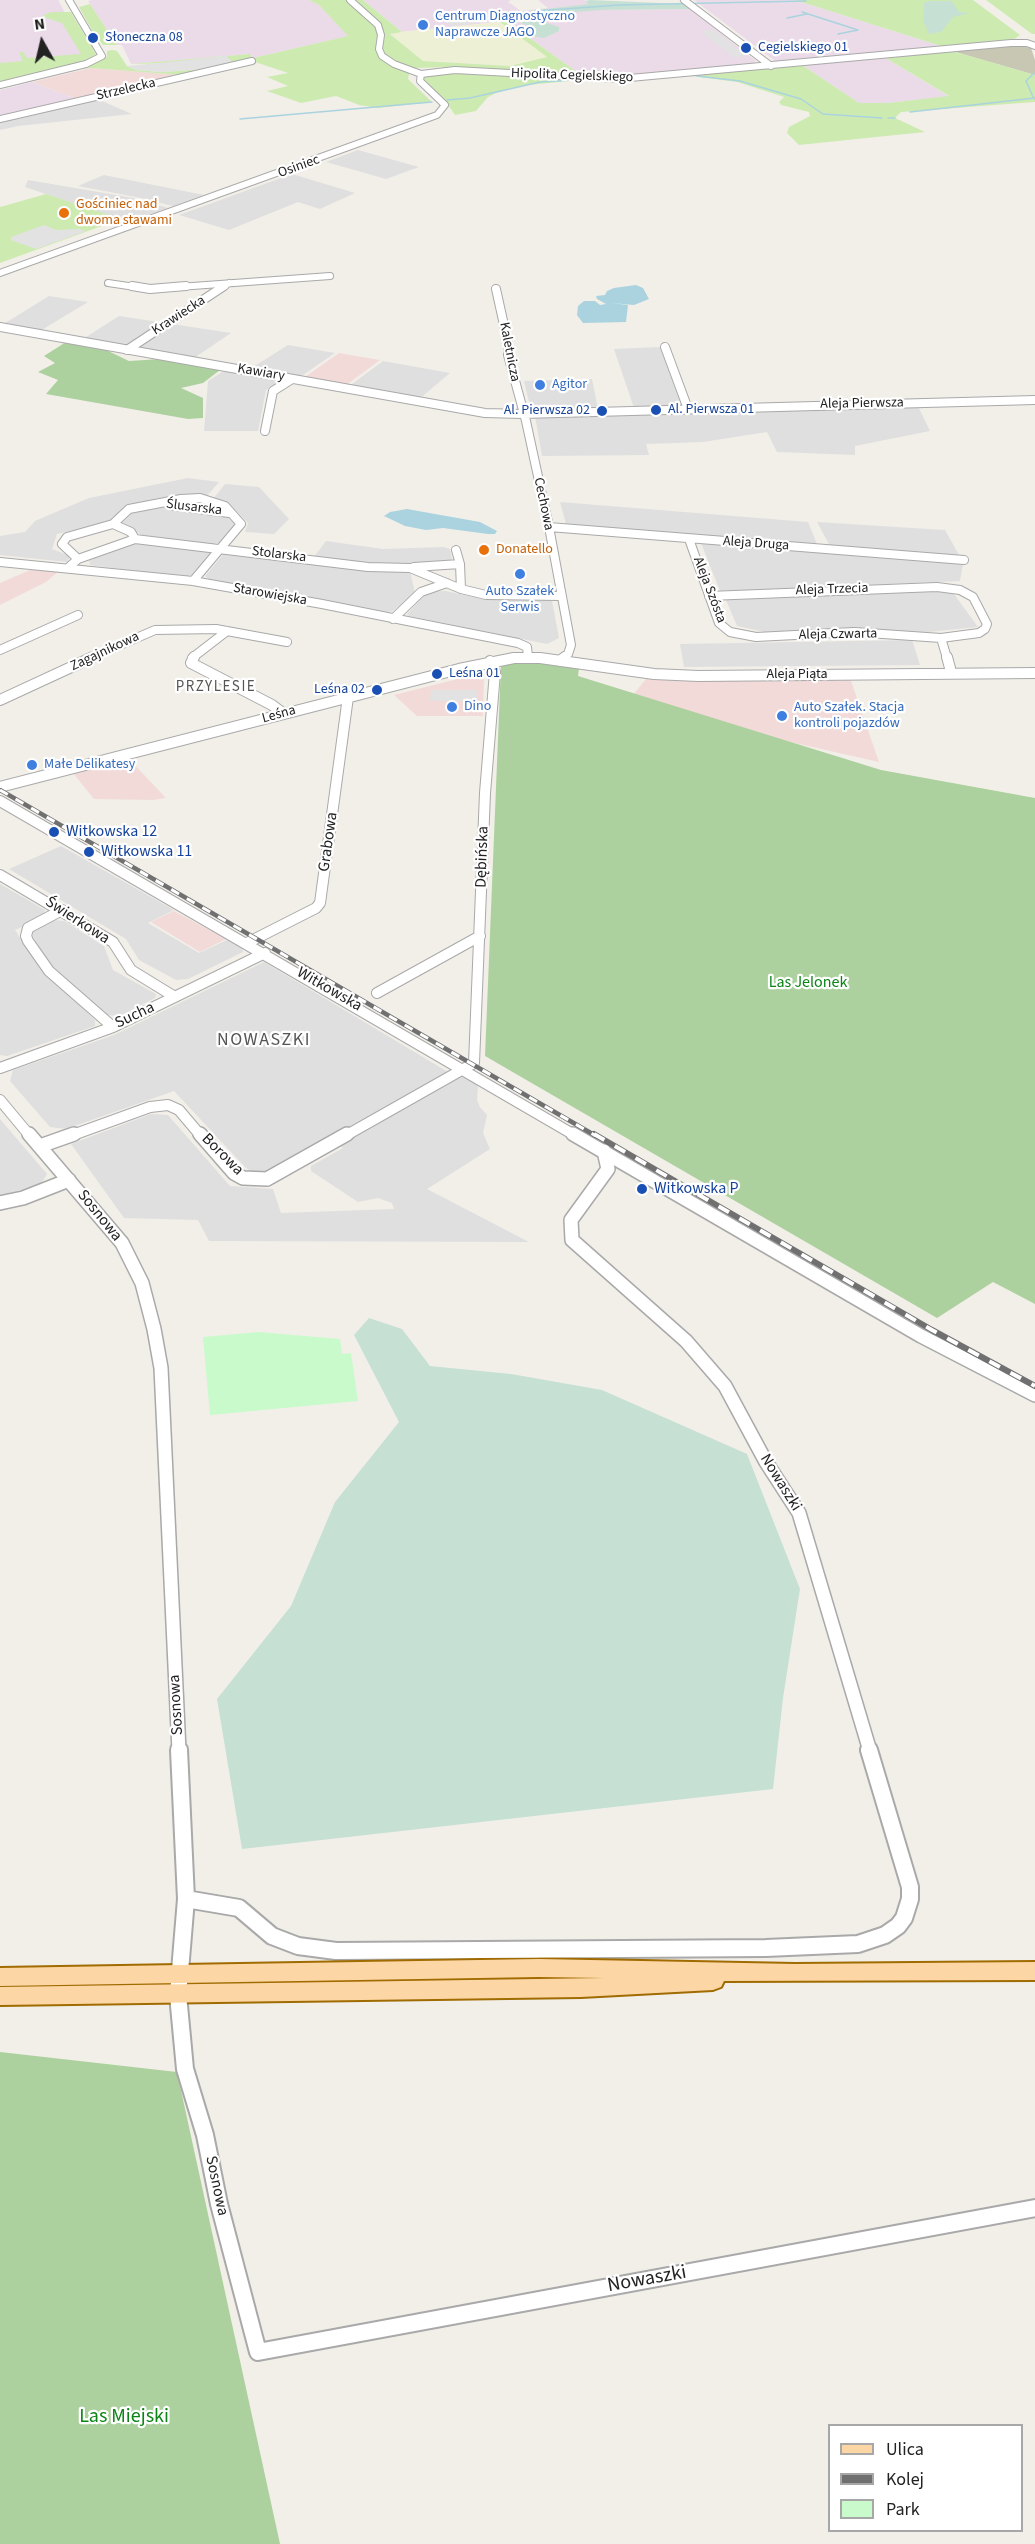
<!DOCTYPE html>
<meta charset="utf-8">
<style>
body{margin:0}
#map{position:relative;width:1035px;height:2544px;overflow:hidden;background:#f2efe9;font-family:"Source Sans 3",sans-serif}
canvas{display:block}
.legend{position:absolute;left:828px;top:2424px;width:195px;height:108px;box-sizing:border-box;background:#fff;border:2px solid #a7a7a7;margin:0;padding:8px 10px;list-style:none;font-size:18px;color:#222}
.legend li{display:flex;align-items:center;gap:12px;height:30px}
.legend b{width:30px;border:2px solid #a7a7a7}
.north{position:absolute;left:12px;top:12px;width:60px;height:60px;-webkit-text-stroke:4px #fff;paint-order:stroke;rotate:352deg;font-size:16px;font-weight:700;line-height:24px;text-align:center;color:#222}
.north::after{content:'';display:block;margin:auto;width:21px;height:27px;background:#222;clip-path:polygon(50% 0,100% 100%,50% 72%,0 100%)}
</style>
<div id="map">
<canvas width="1035" height="2544"></canvas>
<ul class="legend">
<li><b style="height:8px;background:#fcd6a4"></b>Ulica</li>
<li><b style="height:8px;background:#707070"></b>Kolej</li>
<li><b style="height:16px;background:#c8facc"></b>Park</li>
</ul>
<div class="north">N</div>
</div>
<script>
const c = document.querySelector('canvas').getContext('2d');
c.lineJoin = 'round';
function fill(path, color) { c.fillStyle = color; c.fill(path, 'evenodd'); }
const shape = rows => new Path2D(rows.map(r => 'M' + r).join(''));
function trace(path, color, width, dash) { c.strokeStyle = color; c.lineWidth = width; c.lineCap = dash ? 'butt' : 'round'; c.setLineDash(dash || []); c.stroke(path); }
function label(font, color, halo, rows, align = 'center') {
  c.font = font + ' "Source Sans 3",sans-serif'; c.lineWidth = 4.5; c.setLineDash([]); c.textBaseline = 'middle'; c.strokeStyle = halo; c.fillStyle = color; for (const [text, x, y, turn = 0] of rows) {
    c.save(); c.translate(x, y); c.rotate((+turn || 0) * Math.PI / 180); c.textAlign = isNaN(turn) ? turn : align; if (halo) c.strokeText(text, 0, 0); c.fillText(text, 0, 0); c.restore();
  }
}
fill(shape([
 [95,98,132,114,18,126,0,130,0,121],
 [358,150,419,167,386,179,326,162],
 [292,174,355,193,320,209,298,202,229,230,179,215],
 [104,175,204,195,173,206,141,198,78,186],
 [28,180,134,198,168,208,128,222,25,187],
 [49,296,88,302,40,331,2,325],
 [119,316,231,333,194,358,83,339],
 [288,345,335,353,300,377,250,369],
 [660,347,682,407,634,408,614,349],
 [383,361,450,373,418,400,348,387],
 [227,369,283,379,266,390,258,431,204,431,208,381],
 [592,379,598,409,531,410,524,381],
 [917,404,930,431,855,446,855,455,777,452,767,432,703,442,646,444,649,455,542,456,535,416],
 [188,478,219,482,206,497,190,495,125,506,110,522,57,534,52,549,70,556,67,562,0,555,0,536,25,532,35,521,89,498],
 [225,484,259,487,289,519,274,534,245,532,248,523,226,501,213,499],
 [560,502,808,522,817,544,566,524],
 [157,506,226,516,237,524,222,542,213,544,142,535,121,524,134,511],
 [817,522,945,530,959,555,830,546],
 [139,541,211,552,195,574,184,577,90,565,89,560],
 [326,541,383,549,443,547,450,549,452,559,446,562,377,566,314,557],
 [701,543,963,564,960,581,720,591],
 [226,551,377,571,410,571,415,593,393,611,387,612,210,580,205,576],
 [951,590,978,627,918,633,840,629,765,632,737,626,726,600],
 [446,591,487,600,546,599,552,601,559,638,547,644,409,616,407,614,427,592],
 [912,640,920,665,684,667,680,644],
 [61,846,174,910,148,923,199,953,229,939,242,947,243,952,188,979,176,980,139,960,126,939,9,869],
 [0,884,45,910,44,917,15,930,36,962,95,1020,95,1026,7,1056,0,1055],
 [53,920,64,921,104,946,113,970,156,994,155,998,120,1016,107,1015,60,975,41,952,31,932],
 [264,962,448,1072,272,1169,261,1173,252,1172,245,1167,174,1091,66,1129,50,1127,10,1081,13,1070,114,1035],
 [461,1075,478,1085,477,1100,480,1107,487,1115,483,1133,490,1149,427,1189,529,1242,209,1241,198,1220,124,1218,71,1144,151,1114,168,1115,230,1186,273,1189,281,1213,394,1209,392,1203,378,1198,358,1202,311,1171,311,1166,343,1148,338,1145],
 [0,1119,47,1174,41,1184,0,1196]
]), '#e0dfdf');
fill(shape([
 [91,68,182,75,79,100,32,82],
 [339,353,380,360,345,386,302,379],
 [35,568,60,570,46,582,0,605,0,583],
 [477,674,484,676,483,716,417,716,394,695],
 [850,678,879,762,768,737,632,696,646,679,724,681],
 [128,758,166,798,153,800,94,799,72,772],
 [174,911,226,939,200,952,151,922]
]), '#f2dad9');
fill(shape([
 [0,0,58,0,89,56,0,80],
 [92,0,309,0,319,5,349,36,253,58,250,54,131,64,122,45,117,45,88,1],
 [363,0,511,0,508,2,521,11,548,8,538,0,584,0,601,10,690,9,756,61,751,65,630,76,627,73,602,74,601,76,581,75,506,21,402,32],
 [694,0,795,0,941,46,775,61],
 [884,57,950,97,888,103,859,103,802,65],
 [32,82,79,100,0,119,0,90]
]), '#ebdbe8');
fill(shape([
 [1014,45,1031,48,1035,60,1035,75,952,51]
]), '#c7c7b4');
fill(shape([
 [500,22,547,57,510,66,423,61,389,33]
]), '#eef0d5');
fill(shape([
 [309,0,363,0,402,32,390,34,423,61,510,66,547,57,500,22,506,21,581,75,451,67,416,68,406,71,409,74,408,79,432,102,378,108,359,105,336,96,301,103,267,91,288,86,267,77,288,73,252,61,182,75,91,68,77,69,107,57,107,51,112,50,117,51,127,66,136,70,161,72,206,69,232,62,131,64,250,54,253,58,348,36,319,5],
 [795,0,973,0,1020,35,1013,40,941,46],
 [986,0,1035,0,1035,34,1032,34],
 [90,4,117,45,122,45,103,45,94,34,79,7],
 [51,12,71,12,96,54,85,62,0,83,0,63,23,61,19,52,23,52,27,58,81,54,62,23,44,17,44,15],
 [952,51,1035,75,1035,102,901,112,895,118,925,132,799,145,787,133,789,127,810,116,809,112,781,105,779,102,784,97,737,82,692,76,802,65,859,103,888,103,949,96,884,57],
 [445,72,580,79,581,80,527,85,496,93,488,97,476,111,455,115,446,102,423,78,429,74],
 [46,194,121,219,0,263,0,207]
]), '#cdebb0');
fill(shape([
 [66,342,104,349,129,361,160,359,220,370,203,383,181,388,203,398,203,418,188,419,46,394,58,380,38,372,55,363,44,356],
 [541,660,579,668,578,676,881,770,1035,798,1035,1304,993,1282,937,1318,485,1056,501,665],
 [0,2052,177,2072,280,2544,0,2544]
]), '#add19e');
fill(shape([
 [590,0,685,4,690,9,601,10,534,15,537,20,559,27,559,31,544,38,532,36,528,32,529,26,516,21,512,17,528,11,589,4,585,1],
 [930,1,952,1,959,12,970,13,953,17,941,32,929,34,923,21,924,3],
 [369,1318,402,1329,430,1366,511,1374,602,1390,747,1454,800,1589,783,1698,773,1789,242,1849,217,1699,291,1606,335,1502,399,1422,354,1335]
]), '#c6e0d4');
fill(shape([
 [258,1332,340,1339,342,1354,351,1353,358,1401,210,1415,203,1337]
]), '#c8facc');
fill(shape([
 [468,15,475,17,495,15,502,20,452,26,441,17],
 [714,30,723,37,747,56,734,58,700,31],
 [227,56,232,62,206,69,163,72,136,70,127,66],
 [44,225,56,230,79,229,86,231,36,249,11,240,11,237],
 [431,690,478,690,478,701,430,701]
]), '#e2e2e2');
fill(shape([
 [636,285,643,288,649,299,634,305,611,303,628,305,626,322,583,323,577,315,578,306,584,301,595,301,600,305,606,304,597,299,596,296,605,295,607,291,614,288],
 [407,509,480,522,497,531,495,534,488,534,443,528,426,530,405,526,384,516,390,512]
]), '#aad3df');
trace(shape([
 [802,12,858,30,838,34],
 [524,16,522,15,536,11,619,5,806,1],
 [787,18,807,14],
 [1034,73,1026,81,1034,99],
 [697,76,740,81,801,99,823,114,882,118],
 [447,100,470,98,540,82,571,80],
 [910,112,1035,98],
 [888,118,895,118],
 [240,119,432,102]
]), '#aad3df', 1.5);
const minorFar4 = shape([
 [350,0,378,25,381,35,379,49,382,56,394,64,421,74],
 [684,0,771,66],
 [421,74,455,70,619,79,1011,43,1027,43,1035,46],
 [0,85,86,64,102,56,69,0],
 [0,119,252,61],
 [0,273,437,115,445,105,420,81,421,74],
 [108,283,142,288],
 [165,288,330,276],
 [222,288,229,283]
]);
const minorFar3 = shape([
 [132,286,150,289,186,286],
 [496,289,508,343,508,355,526,421,549,527,571,645,568,654,563,658],
 [0,327,485,413,522,414,1035,400],
 [665,347,688,409],
 [127,350,224,286],
 [265,431,273,391,292,379],
 [169,505,229,513],
 [113,524,131,532,135,539,368,567,410,568,461,589,486,595,561,596],
 [549,527,964,560],
 [689,539,719,623,730,632,756,637,854,632,941,638],
 [456,550,460,564,461,589],
 [78,559,135,539],
 [0,562,193,581,322,604,518,643,527,647,528,657],
 [69,567,78,559,62,544,67,537,113,524,129,509,181,499,200,498,225,506,241,524,193,581],
 [414,567,460,564],
 [709,596,937,587,960,590,973,597,987,624,985,629,979,633,941,638,947,658],
 [393,619,421,592,447,583],
 [0,650,78,615],
 [90,658,155,630,216,629,287,642],
 [192,658,227,631],
 [513,658,541,658]
]);
const minorFar2 = shape([
 [194,657,191,663,272,705,284,714],
 [947,657,950,668],
 [560,661,565,657],
 [0,700,93,657],
 [0,787,459,669,514,658,540,658,654,674,698,676,1035,673],
 [0,801,576,1136],
 [0,875,113,942,131,970,175,997],
 [62,910,28,928,26,936,28,941,49,971,113,1027],
 [247,943,316,908,320,903,348,697],
 [377,993,480,936],
 [0,1068,113,1027,265,953],
 [0,1100,30,1136],
 [70,1136,150,1107,168,1105,179,1110,201,1136],
 [345,1136,474,1063,485,793,495,672,490,661]
]);
const minorFar1 = shape([
 [29,1134,122,1243,142,1283,154,1329,161,1368,179,1751],
 [200,1134,234,1173,243,1178,267,1179,347,1134],
 [573,1134,921,1336,1035,1395],
 [40,1146,74,1134],
 [604,1151,608,1169,571,1220,572,1240,686,1341,725,1386,766,1462,799,1513,870,1751],
 [0,1203,23,1198,69,1180]
]);
const minor = shape([
 [179,1750,186,1899,178,1995,185,2069,205,2135,219,2204,258,2352,1035,2208],
 [186,1899,239,1908,272,1936,298,1946,336,1951,766,1948,858,1944,885,1935,898,1926,904,1918,910,1899,910,1887,869,1750]
]);
const major = shape([
 [539,1959,795,1964,1035,1962,1035,1980,724,1981,721,1987,713,1990,581,1997,0,2005,0,1987,604,1978,539,1977,0,1986,0,1968,539,1959]
]);
trace(minorFar4, '#a9a9a9', 8);
trace(minorFar3, '#a9a9a9', 10);
trace(minorFar2, '#a9a9a9', 12);
trace(minorFar1, '#a9a9a9', 16);
trace(minor, '#a9a9a9', 20);
trace(major, '#a06b00', 4);
trace(minorFar4, '#fff', 6);
trace(minorFar3, '#fff', 8);
trace(minorFar2, '#fff', 10);
trace(minorFar1, '#fff', 13);
trace(minor, '#fff', 16);
fill(major, '#fcd6a4');
const railFar1 = shape([
 [0,790,596,1136]
]);
const rail = shape([
 [594,1134,932,1330,1035,1386]
]);
trace(railFar1, '#707070', 4.5);
trace(rail, '#707070', 6);
trace(railFar1, '#fff', 3, [9]);
trace(rail, '#fff', 4, [12]);
for (const [x, y, r, color] of [
 [423,25,6,"#3f7fe0"],
 [93,38,6,"#1a4fb4"],
 [746,48,6,"#1a4fb4"],
 [64,213,6,"#e8710a"],
 [540,385,6,"#3f7fe0"],
 [656,410,6,"#1a4fb4"],
 [602,411,6,"#1a4fb4"],
 [484,550,6,"#e8710a"],
 [520,574,6,"#3f7fe0"],
 [437,674,6,"#1a4fb4"],
 [377,690,6,"#1a4fb4"],
 [452,707,6,"#3f7fe0"],
 [782,716,6,"#3f7fe0"],
 [32,765,6,"#3f7fe0"],
 [54,832,6,"#1a4fb4"],
 [89,852,6,"#1a4fb4"],
 [642,1189,6,"#1a4fb4"]
]) { const dot = new Path2D(); dot.arc(x, y, r, 0, 2 * Math.PI); c.fillStyle = color; c.fill(dot); trace(dot, '#fff', 2); }
label('14px', '#366cbe', '#fff', [
 ["Centrum Diagnostyczno",435,17],
 ["Naprawcze JAGO",435,33],
 ["Agitor",552,385],
 ["Auto Szałek",520,592,"center"],
 ["Serwis",520,608,"center"],
 ["Dino",464,707],
 ["Auto Szałek. Stacja",794,708],
 ["kontroli pojazdów",794,724],
 ["Małe Delikatesy",44,765]
], 'left');
label('14px', '#164399', '#fff', [
 ["Słoneczna 08",105,38],
 ["Cegielskiego 01",758,48],
 ["Al. Pierwsza 01",668,410],
 ["Al. Pierwsza 02",590,411,"right"],
 ["Leśna 01",449,674],
 ["Leśna 02",365,690,"right"]
], 'left');
label('14px', '#222', '#fff', [
 ["Hipolita Cegielskiego",572,76,2],
 ["Strzelecka",126,90,-13],
 ["Osiniec",299,167,-20],
 ["Krawiecka",179,316,-33],
 ["Kaletnicza",509,352,79],
 ["Kawiary",261,373,10],
 ["Aleja Pierwsza",862,404,-1],
 ["Cechowa",543,504,78],
 ["Ślusarska",194,508,7],
 ["Aleja Druga",756,544,4],
 ["Stolarska",279,555,7],
 ["Aleja Szósta",709,590,69],
 ["Aleja Trzecia",832,590,-2],
 ["Starowiejska",270,595,10],
 ["Aleja Czwarta",838,635,-1],
 ["Zagajnikowa",105,652,-25],
 ["Aleja Piąta",797,675],
 ["Leśna",279,715,-15]
]);
label('14px', '#c56008', '#fff', [
 ["Gościniec nad",76,205],
 ["dwoma stawami",76,221],
 ["Donatello",496,550]
], 'left');
c.letterSpacing = '1.5px';
label('15px', '#555', '#fff', [
 ["PRZYLESIE",216,688]
]);
c.letterSpacing = '0px';
label('16px', '#164399', '#fff', [
 ["Witkowska 12",66,832],
 ["Witkowska 11",101,852],
 ["Witkowska P",654,1189]
], 'left');
label('16px', '#222', '#fff', [
 ["Grabowa",329,842,-82],
 ["Dębińska",483,857,-88],
 ["Świerkowa",77,921,33],
 ["Witkowska",329,990,30],
 ["Sucha",135,1016,-25],
 ["Borowa",222,1155,45],
 ["Sosnowa",99,1216,51],
 ["Nowaszki",780,1483,58],
 ["Sosnowa",177,1705,-93],
 ["Sosnowa",216,2186,78]
]);
label('16px', '#0c8416', '#fff', [
 ["Las Jelonek",808,983]
]);
c.letterSpacing = '1.5px';
label('18px', '#555', '#fff', [
 ["NOWASZKI",264,1041]
]);
c.letterSpacing = '0px';
label('20px', '#222', '#fff', [
 ["Nowaszki",647,2280,-10]
]);
label('20px', '#0c8416', '#fff', [
 ["Las Miejski",124,2418]
]);
</script>
